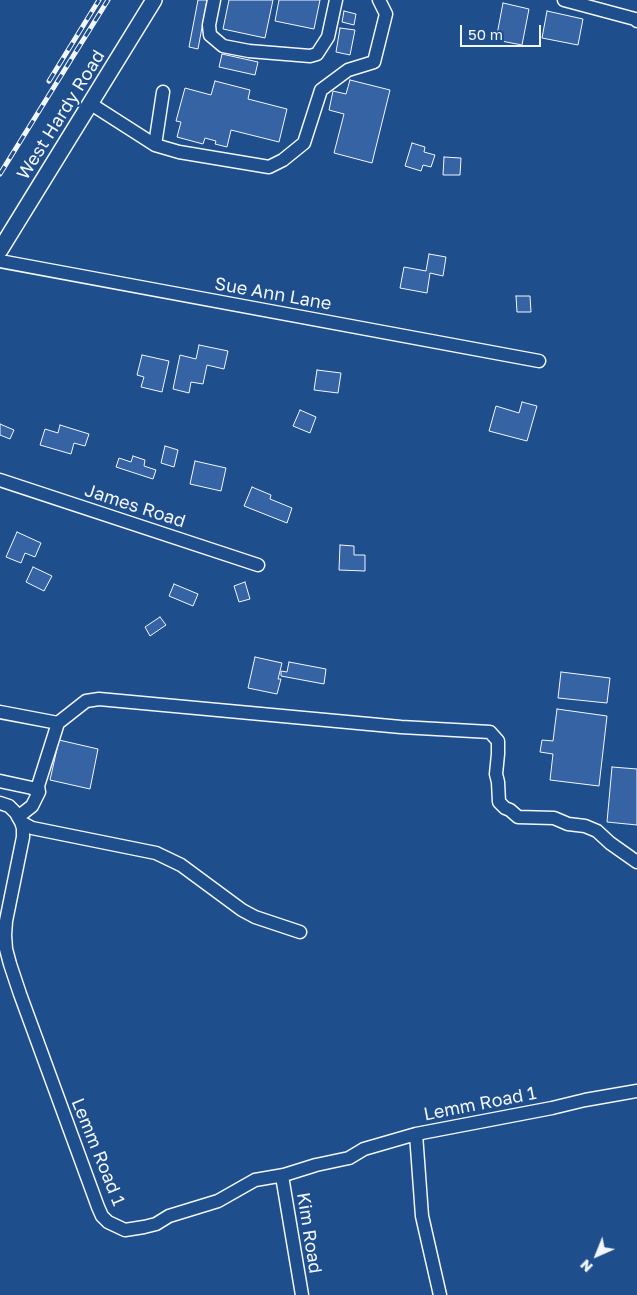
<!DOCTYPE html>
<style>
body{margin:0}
#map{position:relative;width:637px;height:1295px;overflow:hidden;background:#1f4e8c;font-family:"Golos Text",sans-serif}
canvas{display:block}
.north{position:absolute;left:572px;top:1230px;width:50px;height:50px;-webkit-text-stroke:4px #1f4e8c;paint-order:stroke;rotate:224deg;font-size:14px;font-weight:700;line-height:20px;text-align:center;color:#f2f6ff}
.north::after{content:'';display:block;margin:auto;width:18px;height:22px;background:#f2f6ff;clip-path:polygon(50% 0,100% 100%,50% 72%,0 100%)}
.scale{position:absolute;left:460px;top:25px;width:81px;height:22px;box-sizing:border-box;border:2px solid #f2f6ff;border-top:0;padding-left:6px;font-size:15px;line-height:18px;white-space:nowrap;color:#f2f6ff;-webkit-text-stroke:4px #1f4e8c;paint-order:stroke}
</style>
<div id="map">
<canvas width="637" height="1295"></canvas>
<div class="north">N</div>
<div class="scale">50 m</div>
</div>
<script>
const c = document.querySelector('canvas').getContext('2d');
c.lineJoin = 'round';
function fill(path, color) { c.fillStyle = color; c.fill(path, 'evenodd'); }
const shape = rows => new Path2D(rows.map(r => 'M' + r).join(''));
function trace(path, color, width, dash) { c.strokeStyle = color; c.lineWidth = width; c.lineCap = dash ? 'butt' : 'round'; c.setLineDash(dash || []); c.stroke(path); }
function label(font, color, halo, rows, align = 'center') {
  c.font = font + ' "Golos Text",sans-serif'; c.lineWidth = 4; c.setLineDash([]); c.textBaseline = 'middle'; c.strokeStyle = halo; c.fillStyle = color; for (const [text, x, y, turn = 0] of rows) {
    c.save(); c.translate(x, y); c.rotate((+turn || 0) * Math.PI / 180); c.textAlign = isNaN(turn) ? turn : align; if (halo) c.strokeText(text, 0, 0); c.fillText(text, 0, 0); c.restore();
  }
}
const building = shape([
 [198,0,207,0,198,49,189,47,198,0],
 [229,0,273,0,265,38,223,29,229,0],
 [279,0,320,0,314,29,275,21,279,0],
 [503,3,529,9,522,45,496,40,503,3],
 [344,11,356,14,354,25,342,22,344,11],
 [547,11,583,19,578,45,542,38,547,11],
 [340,28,355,30,350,55,336,52,340,28],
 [222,54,258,62,255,75,219,67,222,54],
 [350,80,390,90,372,163,334,153,344,114,329,110,333,91,346,94,350,80],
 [215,81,250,90,248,99,287,109,279,142,231,130,227,147,215,144,216,141,205,138,203,144,177,137,181,122,176,121,185,88,211,95,215,81],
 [412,143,425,147,424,152,435,155,431,167,423,165,421,171,405,166,412,143],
 [444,157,461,158,460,175,443,175,444,157],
 [429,254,446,257,443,276,430,273,427,293,400,288,404,267,426,271,429,254],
 [516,296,530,296,531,312,517,312,516,296],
 [199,345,228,351,224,369,207,365,203,384,191,382,189,393,173,389,180,355,196,359,199,345],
 [142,355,169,361,162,392,141,387,144,377,137,375,142,355],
 [317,370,341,373,338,393,314,390,317,370],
 [522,402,537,406,527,441,489,431,496,406,519,413,522,402],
 [300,410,316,417,310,433,293,426,300,410],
 [0,424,14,430,10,439,0,435,0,424],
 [60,425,89,434,85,446,74,443,71,454,40,445,45,429,58,433,60,425],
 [165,446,178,450,174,467,161,463,165,446],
 [133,456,145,460,144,466,156,470,153,479,116,467,119,458,131,462,133,456],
 [195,461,226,468,221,491,190,484,195,461],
 [252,487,271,495,270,499,292,508,287,523,244,506,252,487],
 [17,532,41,543,35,557,25,553,21,563,6,557,17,532],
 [340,545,354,546,354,555,365,555,365,571,339,570,340,545],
 [33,567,52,576,44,591,26,582,33,567],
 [245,582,250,599,239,602,234,586,245,582],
 [174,584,198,594,193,606,169,596,174,584],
 [160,617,166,625,150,636,145,627,160,617],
 [255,657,282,663,278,679,281,679,277,694,248,688,255,657],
 [289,662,326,669,324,684,281,676,281,671,287,672,289,662],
 [561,672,610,678,607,703,558,698,561,672],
 [557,709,607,716,599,786,550,780,553,754,540,752,542,740,553,741,557,709],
 [59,740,98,749,90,789,50,780,59,740],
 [612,767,637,769,637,825,607,822,612,767]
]);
fill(building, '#3563a3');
trace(building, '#f2f6ff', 1);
const minor = shape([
 [214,0,209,25,210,35,223,46,249,51,310,56,317,54,328,37,336,0],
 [564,0,635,19,637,21],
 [91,104,155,145,179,152,269,167,283,160,304,143,321,90,348,70,374,62,386,14,379,0],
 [155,145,163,92],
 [0,261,539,361],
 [0,480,258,565],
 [0,712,58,723],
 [0,781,32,788,39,792,32,806,18,817],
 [39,792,38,786,58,723,86,701,99,699,401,727,490,732,498,741,498,754,496,774,498,782,499,802,505,808,510,810,518,817,554,818,568,824,585,826,597,831,610,843,637,862],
 [0,803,9,806,16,813,21,822,23,828,23,837,6,921,5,935,6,949,10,964,20,994,98,1207,102,1216,108,1222,125,1230,144,1227,156,1224,169,1216,218,1201,255,1180,284,1175,316,1165,349,1158,364,1149,416,1134,552,1108,585,1100,637,1091],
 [21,822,32,828,156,853,181,865,242,910,255,917,300,932],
 [416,1134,422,1216,440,1295],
 [282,1176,302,1295]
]);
const major = shape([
 [0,250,154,0]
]);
trace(minor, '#f2f6ff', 15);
trace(major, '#f2f6ff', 18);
trace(minor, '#1f4e8c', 12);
trace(major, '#1f4e8c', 15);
const rail = shape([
 [49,81,99,0],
 [0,174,108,0]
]);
trace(rail, '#f2f6ff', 5);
trace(rail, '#1f4e8c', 3, [9]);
label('18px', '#f2f6ff', '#1f4e8c', [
 ["West Hardy Road",61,115,-58],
 ["Sue Ann Lane",273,294,10],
 ["James Road",135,506,18],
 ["Lemm Road 1",480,1104,-11],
 ["Lemm Road 1",98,1152,68],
 ["Kim Road",309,1233,81]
]);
</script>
